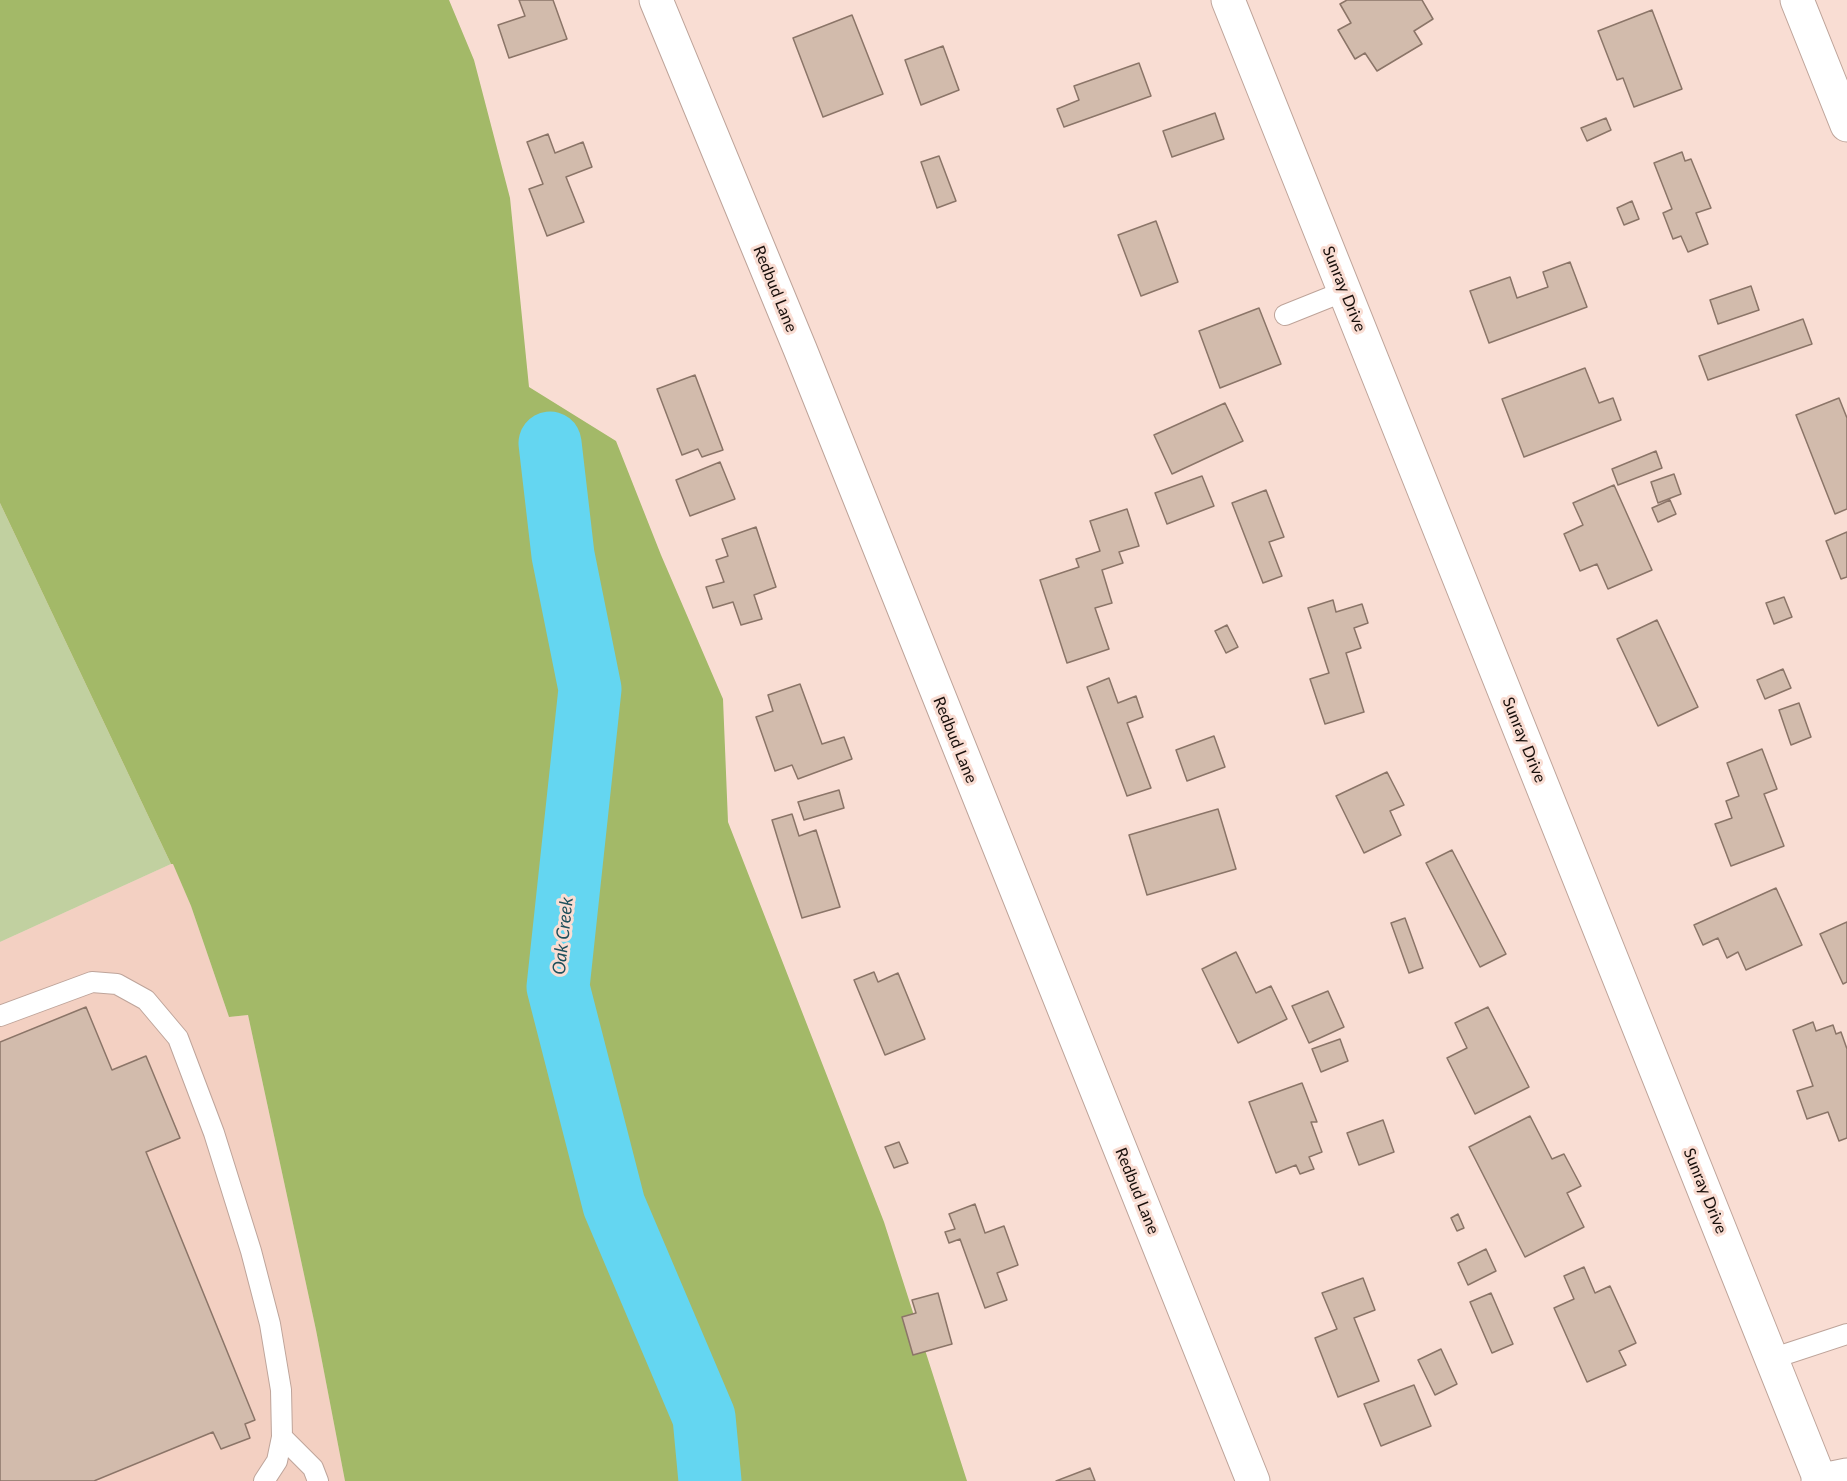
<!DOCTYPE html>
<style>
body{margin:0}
canvas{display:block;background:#f9ddd3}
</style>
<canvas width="1847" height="1481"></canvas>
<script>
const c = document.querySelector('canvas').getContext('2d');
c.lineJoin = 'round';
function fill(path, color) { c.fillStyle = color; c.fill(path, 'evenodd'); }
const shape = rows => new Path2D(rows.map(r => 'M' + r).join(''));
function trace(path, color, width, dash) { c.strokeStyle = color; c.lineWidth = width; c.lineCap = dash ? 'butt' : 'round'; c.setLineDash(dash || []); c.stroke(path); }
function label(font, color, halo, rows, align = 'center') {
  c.font = font + ' Lato,sans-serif'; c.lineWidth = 6; c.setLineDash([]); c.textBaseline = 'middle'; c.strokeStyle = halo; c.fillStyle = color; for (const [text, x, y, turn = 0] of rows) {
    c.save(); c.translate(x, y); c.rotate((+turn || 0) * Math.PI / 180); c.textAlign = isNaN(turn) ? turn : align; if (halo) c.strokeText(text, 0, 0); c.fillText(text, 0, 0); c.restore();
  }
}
fill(shape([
 [173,863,191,906,229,1017,248,1015,316,1330,345,1481,0,1481,0,942]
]), '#f3d0c2');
fill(shape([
 [0,503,171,864,0,942]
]), '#c1d0a0');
fill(shape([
 [0,0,449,0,474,60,510,198,529,387,616,441,661,555,723,699,728,822,884,1222,967,1481,345,1481,316,1330,248,1015,229,1017,191,906,173,864,171,864,0,503]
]), '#a3b968');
trace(shape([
 [550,443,563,555,590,689,558,987,614,1205,704,1417,710,1481]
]), '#64d6f1', 63);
const building = shape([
 [519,0,553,0,567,39,509,58,498,25,525,16,519,0],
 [1347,0,1422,0,1433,19,1414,31,1422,44,1377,71,1365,53,1355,59,1338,30,1351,23,1340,4,1347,0],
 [1652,10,1682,89,1634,107,1623,78,1617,80,1598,31,1652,10],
 [852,15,883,94,823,117,793,38,852,15],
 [943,46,959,90,921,105,905,60,943,46],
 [1139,63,1151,96,1064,127,1057,109,1079,100,1074,86,1139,63],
 [1215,113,1224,139,1172,157,1163,131,1215,113],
 [1606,118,1611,130,1587,141,1581,128,1606,118],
 [548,134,555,153,583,142,592,167,566,177,584,222,547,236,529,189,543,184,527,142,548,134],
 [1682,152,1685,161,1691,159,1711,208,1696,213,1708,244,1688,252,1681,236,1673,239,1663,213,1672,209,1654,163,1682,152],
 [939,156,956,201,937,208,921,162,939,156],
 [1632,201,1639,219,1624,225,1617,208,1632,201],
 [1156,221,1178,282,1141,296,1118,235,1156,221],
 [1570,262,1587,307,1489,343,1470,291,1510,277,1517,298,1548,287,1543,272,1570,262],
 [1751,286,1759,310,1718,324,1710,300,1751,286],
 [1259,308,1281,364,1220,388,1199,331,1259,308],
 [1803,319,1812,344,1708,380,1699,356,1803,319],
 [1585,368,1599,403,1613,398,1621,420,1524,457,1502,399,1585,368],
 [695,375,723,450,702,457,698,449,682,455,657,389,695,375],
 [1839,398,1847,418,1847,509,1835,514,1796,415,1839,398],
 [1225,403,1243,441,1172,474,1154,435,1225,403],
 [1656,451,1662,468,1618,485,1612,469,1656,451],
 [720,462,735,499,690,516,676,480,720,462],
 [1674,474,1681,494,1658,503,1651,482,1674,474],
 [1202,476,1214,506,1167,524,1155,493,1202,476],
 [1614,485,1652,570,1608,589,1597,564,1580,571,1564,534,1583,525,1573,503,1614,485],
 [1266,490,1284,537,1269,542,1282,576,1263,583,1232,503,1266,490],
 [1670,500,1676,514,1658,522,1652,508,1670,500],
 [1127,509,1139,546,1119,552,1123,563,1102,570,1112,603,1095,608,1109,649,1067,663,1040,580,1079,567,1076,559,1100,551,1090,521,1127,509],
 [756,527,776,587,754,595,762,619,741,625,733,602,713,608,706,587,724,582,716,560,728,556,722,539,756,527],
 [1847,532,1847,577,1841,579,1826,541,1847,532],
 [1784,597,1792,617,1774,624,1766,603,1784,597],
 [1333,600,1336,612,1362,604,1368,623,1354,628,1361,648,1346,653,1364,712,1325,724,1310,679,1329,673,1308,608,1333,600],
 [1657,620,1698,707,1658,726,1617,639,1657,620],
 [1227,625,1238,647,1226,653,1215,631,1227,625],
 [1783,669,1791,688,1765,699,1757,680,1783,669],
 [1109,678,1118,703,1136,696,1143,717,1127,723,1151,788,1127,796,1087,687,1109,678],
 [800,684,822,744,844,737,852,759,798,779,792,765,775,771,756,717,773,711,768,695,800,684],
 [1799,703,1811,737,1791,745,1779,710,1799,703],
 [1214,736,1225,767,1187,781,1176,750,1214,736],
 [1762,749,1777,789,1764,794,1784,846,1731,866,1715,824,1732,818,1726,801,1739,796,1727,763,1762,749],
 [1387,772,1404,805,1390,811,1401,835,1364,853,1336,796,1387,772],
 [839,790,844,808,804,820,798,802,839,790],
 [1218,809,1236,869,1147,895,1129,835,1218,809],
 [792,814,799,836,816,830,840,907,802,918,772,820,792,814],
 [1452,850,1506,954,1480,967,1426,863,1452,850],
 [1776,888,1802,945,1746,970,1738,952,1727,958,1718,938,1703,945,1694,925,1776,888],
 [1405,918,1423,968,1409,973,1391,923,1405,918],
 [1847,922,1847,982,1843,984,1820,934,1847,922],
 [1236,952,1256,993,1271,986,1287,1019,1238,1043,1202,969,1236,952],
 [874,972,878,982,898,973,925,1039,885,1055,854,980,874,972],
 [1328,991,1344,1027,1309,1043,1292,1006,1328,991],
 [86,1007,112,1070,146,1056,180,1138,146,1152,255,1420,245,1424,250,1438,221,1449,213,1432,94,1481,0,1481,0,1042,86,1007],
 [1488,1007,1529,1087,1475,1114,1447,1058,1467,1048,1455,1023,1488,1007],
 [1813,1022,1816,1031,1833,1025,1836,1034,1841,1032,1847,1049,1847,1138,1839,1141,1828,1112,1807,1119,1797,1091,1813,1086,1793,1030,1813,1022],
 [1340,1039,1348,1061,1321,1072,1312,1049,1340,1039],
 [1302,1083,1317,1122,1311,1122,1322,1152,1309,1157,1314,1169,1300,1174,1296,1165,1276,1173,1249,1102,1302,1083],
 [1530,1116,1552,1159,1564,1154,1581,1186,1567,1193,1584,1227,1525,1257,1469,1147,1530,1116],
 [1383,1120,1394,1152,1359,1165,1347,1133,1383,1120],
 [899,1142,908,1163,894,1168,885,1147,899,1142],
 [975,1204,985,1233,1004,1226,1018,1265,997,1273,1007,1300,985,1308,960,1239,949,1243,945,1232,955,1229,949,1214,975,1204],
 [1458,1214,1464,1228,1457,1231,1451,1218,1458,1214],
 [1486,1249,1496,1271,1468,1285,1458,1263,1486,1249],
 [1584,1267,1595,1293,1610,1286,1636,1343,1619,1351,1626,1365,1587,1382,1554,1308,1574,1299,1564,1276,1584,1267],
 [1363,1278,1375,1310,1354,1318,1379,1381,1338,1397,1315,1338,1337,1329,1322,1293,1363,1278],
 [938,1293,952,1344,913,1355,902,1317,916,1313,912,1300,938,1293],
 [1491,1293,1513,1344,1492,1353,1470,1302,1491,1293],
 [1441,1349,1457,1384,1435,1395,1418,1360,1441,1349],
 [1414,1385,1431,1426,1381,1446,1364,1404,1414,1385],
 [1090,1468,1095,1481,1056,1481,1090,1468]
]);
fill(building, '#d2bbac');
trace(building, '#8b7568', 1.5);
const service = shape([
 [1285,315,1345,291],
 [0,1016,92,982,117,984,146,1000,178,1038,214,1133,251,1251,270,1324,281,1390,282,1437,277,1461,264,1481],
 [1771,1359,1847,1334],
 [282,1437,313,1468,318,1481]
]);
const minor = shape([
 [656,0,800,349,1253,1481],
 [1228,0,1820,1480],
 [1797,0,1847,125]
]);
const primary = shape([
 [1818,1481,1847,1475]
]);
trace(service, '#bea49a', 22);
trace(minor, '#bea49a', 35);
trace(primary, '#bea49a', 35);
trace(service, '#fff', 20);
trace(minor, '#fff', 33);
trace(primary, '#fff', 33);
label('16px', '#19100c', '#f9ddd3', [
 ["Redbud Lane",775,289,68],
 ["Sunray Drive",1344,289,68],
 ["Redbud Lane",955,740,68],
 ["Sunray Drive",1524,740,68],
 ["Redbud Lane",1137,1191,68],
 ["Sunray Drive",1705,1191,68]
]);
label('italic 18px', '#1e4f5b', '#f9ddd3', [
 ["Oak Creek",563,936,-84]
]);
</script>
